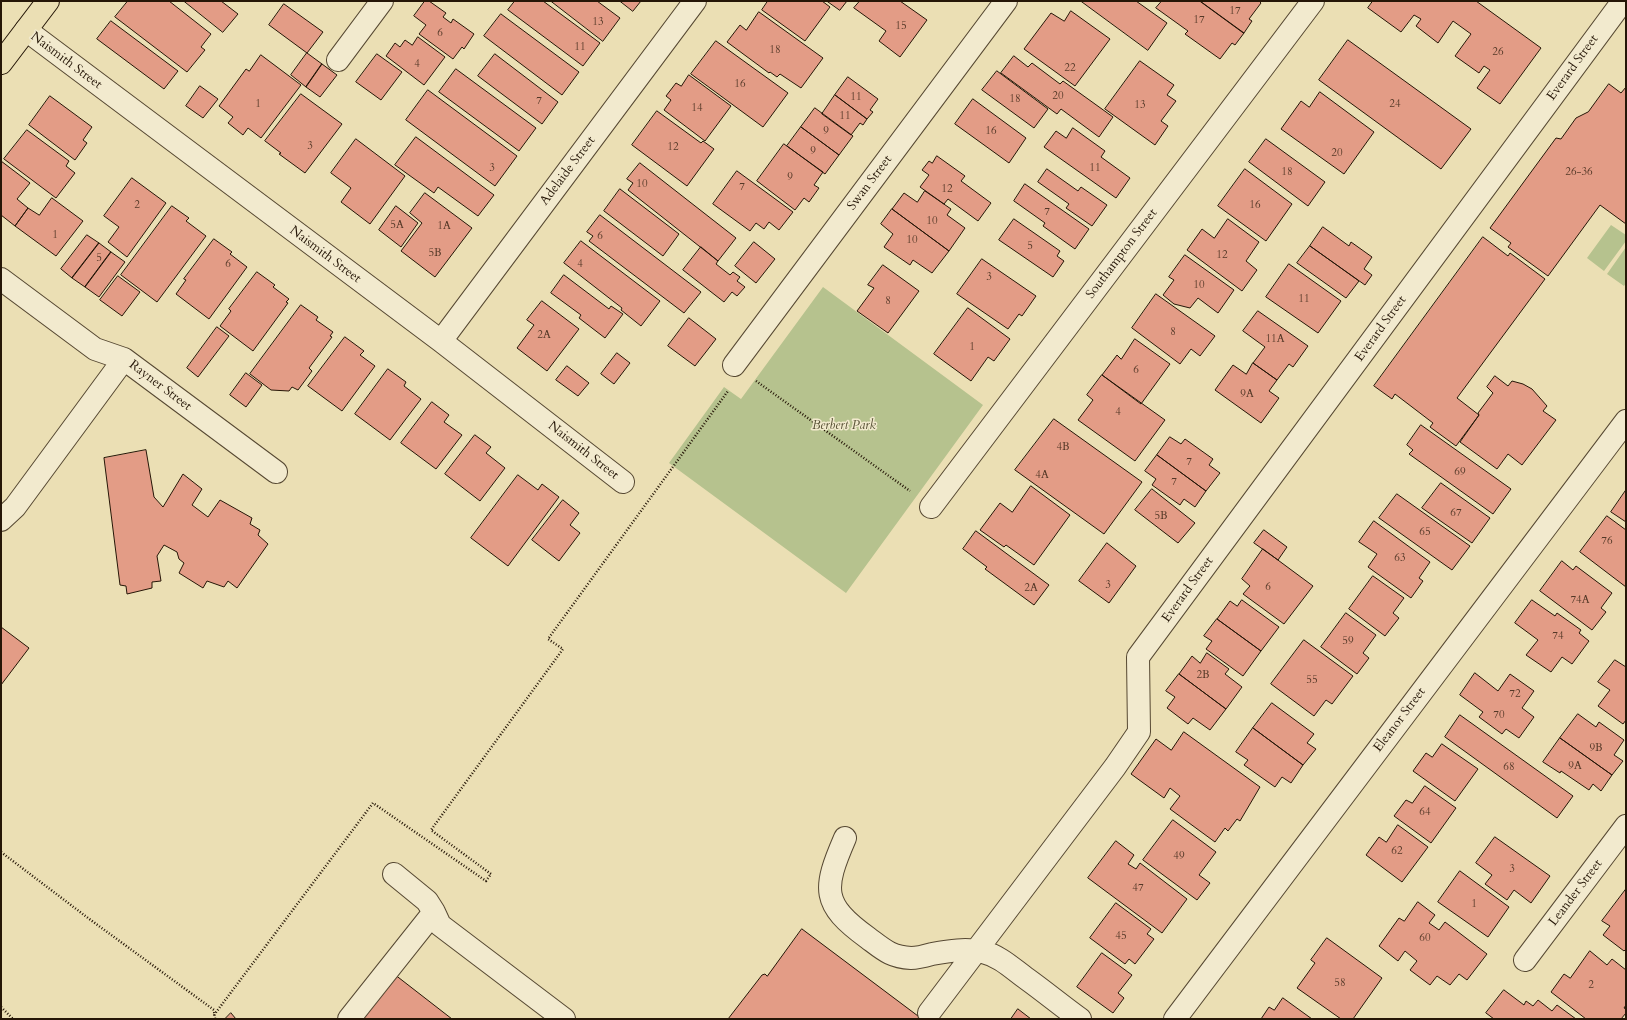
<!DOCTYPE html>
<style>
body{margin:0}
#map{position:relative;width:1627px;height:1020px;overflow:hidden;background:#ebdfb4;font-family:Cardo,serif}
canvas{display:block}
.frame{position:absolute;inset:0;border:2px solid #251607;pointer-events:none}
</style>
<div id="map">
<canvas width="1627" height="1020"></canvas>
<div class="frame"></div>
</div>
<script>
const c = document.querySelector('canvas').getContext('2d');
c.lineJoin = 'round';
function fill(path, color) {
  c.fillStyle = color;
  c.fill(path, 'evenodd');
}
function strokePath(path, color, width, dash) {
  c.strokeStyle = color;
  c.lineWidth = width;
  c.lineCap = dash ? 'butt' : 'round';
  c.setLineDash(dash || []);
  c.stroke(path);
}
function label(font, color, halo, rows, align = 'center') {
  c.font = font + ' Cardo,serif';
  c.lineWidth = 3;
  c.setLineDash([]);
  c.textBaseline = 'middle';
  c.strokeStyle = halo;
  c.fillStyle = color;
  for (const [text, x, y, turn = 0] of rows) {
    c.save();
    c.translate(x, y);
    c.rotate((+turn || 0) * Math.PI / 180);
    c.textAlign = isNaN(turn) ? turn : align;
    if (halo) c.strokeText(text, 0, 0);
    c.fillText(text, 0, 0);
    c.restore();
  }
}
fill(new Path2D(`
 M 1611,225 L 1626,235 L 1626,241 L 1604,271 L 1587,258 Z
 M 1626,247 L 1626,283 L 1624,286 L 1607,274 Z
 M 823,287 L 983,405 L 846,593 L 669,463 L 724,387 L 741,399 Z`), '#b6c28e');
const building = new Path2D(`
 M 128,1 L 169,1 L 211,34 L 201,47 L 205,50 L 187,72 L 115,17 Z
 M 184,1 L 221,1 L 238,14 L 223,32 Z
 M 425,1 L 429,1 L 446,13 L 443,17 L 451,23 L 453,19 L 474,34 L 464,49 L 462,47 L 453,59 L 419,34 L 426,25 L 414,16 Z
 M 515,1 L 543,1 L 600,43 L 583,66 L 508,10 Z
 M 551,1 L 597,1 L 620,18 L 603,41 Z
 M 620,1 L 641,1 L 633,11 Z
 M 768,1 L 822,1 L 830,7 L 805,41 L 762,10 Z
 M 827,1 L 847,1 L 840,10 Z
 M 860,1 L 900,1 L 927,20 L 900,57 L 879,41 L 886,31 L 854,8 Z
 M 1081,1 L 1136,1 L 1167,23 L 1148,50 Z
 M 1162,1 L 1200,1 L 1244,33 L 1235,45 L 1232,43 L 1220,59 L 1185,34 L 1188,31 L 1156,8 Z
 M 1200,1 L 1259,1 L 1261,3 L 1249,19 L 1252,21 L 1244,33 Z
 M 1373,1 L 1476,1 L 1541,48 L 1500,104 L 1477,88 L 1490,70 L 1484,66 L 1479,73 L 1455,56 L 1471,34 L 1453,21 L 1438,43 L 1416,26 L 1421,19 L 1414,15 L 1401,32 L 1368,8 Z
 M 284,4 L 323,32 L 307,53 L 269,25 Z
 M 1071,11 L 1110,39 L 1075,86 L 1024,49 L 1051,13 L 1064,21 Z
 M 759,12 L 823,58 L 801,88 L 780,74 L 777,77 L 770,72 L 769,73 L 727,42 L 740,25 L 746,30 Z
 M 501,14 L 579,72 L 562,95 L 484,36 Z
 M 111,21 L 178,71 L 164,89 L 97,39 Z
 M 418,37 L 445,57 L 424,85 L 386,56 L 395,43 L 400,47 L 405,40 L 412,45 Z
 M 1348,40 L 1471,129 L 1441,169 L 1319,80 Z
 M 716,41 L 788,93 L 763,127 L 691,74 Z
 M 307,53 L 322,64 L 306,87 L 291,75 Z
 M 377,54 L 402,72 L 381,100 L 356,82 Z
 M 495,54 L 558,102 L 542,124 L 478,76 Z
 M 261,55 L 301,85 L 261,138 L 248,128 L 243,135 L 228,123 L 233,117 L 219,106 L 246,69 L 249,71 Z
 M 1014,56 L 1028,67 L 1032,63 L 1060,84 L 1063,81 L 1113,117 L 1099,137 L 1061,109 L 1057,114 L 1001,73 Z
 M 1140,61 L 1174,85 L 1167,95 L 1176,101 L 1161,121 L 1168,126 L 1155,145 L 1105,109 Z
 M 322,64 L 337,75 L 320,97 L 306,87 Z
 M 456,69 L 536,128 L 519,151 L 439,92 Z
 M 997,71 L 1048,109 L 1034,128 L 982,90 Z
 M 689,75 L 731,106 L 705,141 L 664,110 L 671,100 L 666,96 L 676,83 L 681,86 Z
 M 848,77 L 878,99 L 870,110 L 873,112 L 867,119 L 835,95 Z
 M 1609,84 L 1621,93 L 1626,87 L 1626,224 L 1600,205 L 1548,276 L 1508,247 L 1511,243 L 1490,228 L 1556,138 L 1561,139 L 1576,118 L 1588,112 Z
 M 200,86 L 218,99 L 203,118 L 186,106 Z
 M 428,90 L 517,156 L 495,186 L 406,120 Z
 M 1320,92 L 1374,132 L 1344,174 L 1281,129 L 1301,101 L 1309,107 Z
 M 301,94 L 342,124 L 305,173 L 279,154 L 281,153 L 265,141 Z
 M 835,95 L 867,119 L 863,125 L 860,123 L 851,135 L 822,114 Z
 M 50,96 L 92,127 L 83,140 L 87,143 L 75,160 L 29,125 Z
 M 973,99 L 1026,138 L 1009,163 L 955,124 Z
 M 815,108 L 853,136 L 839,155 L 801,127 Z
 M 657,111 L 701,143 L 703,141 L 714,149 L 687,186 L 632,145 Z
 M 801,127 L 839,155 L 825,174 L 787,146 Z
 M 1073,128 L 1105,151 L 1101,157 L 1130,178 L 1116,198 L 1044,147 L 1056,131 L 1066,138 Z
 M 27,130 L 69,161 L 66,166 L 75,173 L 56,198 L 4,159 Z
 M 416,137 L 494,195 L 478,216 L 438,187 L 434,193 L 395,165 Z
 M 356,139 L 405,176 L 370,224 L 341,202 L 351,188 L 331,173 Z
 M 1266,139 L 1325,182 L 1308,206 L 1249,162 Z
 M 784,144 L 823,172 L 814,185 L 819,188 L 809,202 L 804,198 L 795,210 L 757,181 Z
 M 937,156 L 965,176 L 961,181 L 991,203 L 978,221 L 948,199 L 944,204 L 920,187 L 929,175 L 922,170 L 929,161 L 932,163 Z
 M 1,161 L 30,183 L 17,199 L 28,208 L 15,226 L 1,215 Z
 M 640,163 L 736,238 L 718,261 L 628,190 L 633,183 L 627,179 Z
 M 1047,169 L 1078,191 L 1081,187 L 1107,205 L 1092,226 L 1066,208 L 1069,204 L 1038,182 Z
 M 1245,169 L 1292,204 L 1266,241 L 1218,206 Z
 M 737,171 L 793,212 L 779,230 L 769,222 L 764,229 L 756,223 L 750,231 L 713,204 Z
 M 132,178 L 166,203 L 127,257 L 108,242 L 119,227 L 104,216 Z
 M 1025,184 L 1089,229 L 1075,249 L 1043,226 L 1045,223 L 1014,201 Z
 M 620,189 L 679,234 L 663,256 L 604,211 Z
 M 925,191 L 951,209 L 947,215 L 965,228 L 949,251 L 892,209 L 904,193 L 917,202 Z
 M 425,193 L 472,228 L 435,277 L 401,251 L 422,223 L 410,213 Z
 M 52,198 L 83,221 L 56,256 L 15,226 L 28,208 L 39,215 Z
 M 172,206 L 189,218 L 186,221 L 206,236 L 157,302 L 121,275 Z
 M 396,206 L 418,223 L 401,247 L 379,230 Z
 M 892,209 L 949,251 L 932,273 L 913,260 L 910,265 L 884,247 L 893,234 L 881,224 Z
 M 600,215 L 701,292 L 684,313 L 589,241 L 593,236 L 587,232 Z
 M 1014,219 L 1060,251 L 1057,256 L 1064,261 L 1053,277 L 999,240 Z
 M 1228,219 L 1259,242 L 1246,261 L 1257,270 L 1242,291 L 1187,250 L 1202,229 L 1214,238 Z
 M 1323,227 L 1349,246 L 1351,242 L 1372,257 L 1364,269 L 1372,275 L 1365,285 L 1310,246 Z
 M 87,235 L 99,243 L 72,278 L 61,269 Z
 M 1483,237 L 1508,256 L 1510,253 L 1545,279 L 1457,398 L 1479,415 L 1456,446 L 1430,427 L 1433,423 L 1395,394 L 1392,399 L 1374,386 Z
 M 214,239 L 232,252 L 230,254 L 247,267 L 209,319 L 176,294 L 186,280 L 184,279 Z
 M 581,241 L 660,301 L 641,326 L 621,310 L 622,308 L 564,263 Z
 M 754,242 L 775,259 L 756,283 L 735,266 Z
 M 99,243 L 111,252 L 85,287 L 72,278 Z
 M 1310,246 L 1359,281 L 1346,298 L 1297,263 Z
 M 701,247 L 718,261 L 716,264 L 730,275 L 733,272 L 740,277 L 737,281 L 745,287 L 737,296 L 732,292 L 724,302 L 683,270 Z
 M 111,252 L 125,262 L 99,297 L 85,287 Z
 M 1185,255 L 1234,290 L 1218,313 L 1198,298 L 1190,308 L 1174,304 L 1163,295 L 1174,280 L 1169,277 Z
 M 982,259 L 1036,296 L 1022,316 L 1019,314 L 1008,329 L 957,294 Z
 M 1289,264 L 1341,301 L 1318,333 L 1266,297 Z
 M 883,265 L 919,291 L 888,333 L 857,311 L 874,288 L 868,285 Z
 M 257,272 L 275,285 L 273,287 L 289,299 L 286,302 L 288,303 L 253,351 L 220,326 L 231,311 L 229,309 Z
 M 564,275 L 609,309 L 611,306 L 623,314 L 605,338 L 579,318 L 581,315 L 551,293 Z
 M 118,276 L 140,292 L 122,316 L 100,300 Z
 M 1156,294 L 1215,336 L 1200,356 L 1191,349 L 1180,364 L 1132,328 Z
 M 542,301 L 579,329 L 547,371 L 517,348 L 534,325 L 527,320 Z
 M 301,305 L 318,317 L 316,320 L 333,332 L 330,336 L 332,337 L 309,368 L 312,371 L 298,390 L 292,387 L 289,391 L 271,390 L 250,374 Z
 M 968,308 L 1010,339 L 994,361 L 988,357 L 971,381 L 934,354 Z
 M 1258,311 L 1308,346 L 1293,367 L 1289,364 L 1277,380 L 1253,363 L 1265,347 L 1243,331 Z
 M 689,318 L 716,339 L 695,366 L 668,346 Z
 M 217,327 L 229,336 L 198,377 L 187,368 Z
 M 345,337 L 364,351 L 360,355 L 375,366 L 342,411 L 308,386 Z
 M 1135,339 L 1170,364 L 1141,404 L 1102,375 L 1117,355 L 1121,359 Z
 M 617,353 L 630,363 L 614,384 L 601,374 Z
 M 1253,363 L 1277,380 L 1269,391 L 1279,398 L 1261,423 L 1215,390 L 1233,365 L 1246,374 Z
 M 567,366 L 589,383 L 578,396 L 556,380 Z
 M 388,369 L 406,382 L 404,386 L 421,399 L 390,440 L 355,414 Z
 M 246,373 L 262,385 L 246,407 L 230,395 Z
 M 1102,375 L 1165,420 L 1135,461 L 1078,420 L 1093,400 L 1087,395 Z
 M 1495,376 L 1508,386 L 1512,381 L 1523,384 L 1532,389 L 1547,406 L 1543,411 L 1556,420 L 1522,465 L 1508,454 L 1497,469 L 1460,442 L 1479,415 L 1478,413 L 1493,393 L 1487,387 Z
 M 432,402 L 449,415 L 444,422 L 462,435 L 436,469 L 401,443 Z
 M 1054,419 L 1142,482 L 1104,534 L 1015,470 Z
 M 1421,425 L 1511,489 L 1493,514 L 1409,454 L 1413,450 L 1407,445 Z
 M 475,435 L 491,447 L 486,453 L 505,468 L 480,501 L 445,474 Z
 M 1170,437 L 1181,444 L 1185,439 L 1213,459 L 1209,465 L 1220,473 L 1206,491 L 1157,455 Z
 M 146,450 L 154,497 L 163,507 L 183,474 L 202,489 L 192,505 L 208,517 L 220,500 L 252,518 L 250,524 L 260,530 L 258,535 L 268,544 L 237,588 L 228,581 L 224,587 L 207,581 L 203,588 L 179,573 L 184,563 L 179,559 L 177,552 L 164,545 L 157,556 L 161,581 L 152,582 L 152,588 L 127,594 L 126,586 L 120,585 L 104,458 Z
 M 1157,455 L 1206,491 L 1195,507 L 1184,499 L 1180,505 L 1152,485 L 1156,479 L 1145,471 Z
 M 518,475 L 538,490 L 542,484 L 559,497 L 508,566 L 471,538 Z
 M 1441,483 L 1490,518 L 1472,543 L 1422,508 Z
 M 1031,486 L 1070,515 L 1034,565 L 1006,545 L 1004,547 L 980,530 L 1000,503 L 1012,512 Z
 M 1152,489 L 1195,523 L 1178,543 L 1135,510 Z
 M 1626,490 L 1626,522 L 1611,512 Z
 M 1397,494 L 1470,546 L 1452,570 L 1379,518 Z
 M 563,500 L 579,513 L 570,525 L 580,533 L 559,561 L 532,540 Z
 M 1607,516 L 1626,530 L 1626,587 L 1580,552 Z
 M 1374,521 L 1430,562 L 1419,578 L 1423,581 L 1411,598 L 1368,567 L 1377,554 L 1359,542 Z
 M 1264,530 L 1287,547 L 1278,560 L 1254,543 Z
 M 976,531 L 1049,585 L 1034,605 L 985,569 L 987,567 L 963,549 Z
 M 1107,543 L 1136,566 L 1109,603 L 1079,581 Z
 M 1263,549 L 1313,586 L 1284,624 L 1243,594 L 1250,586 L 1242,579 Z
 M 1562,561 L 1573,570 L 1576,566 L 1612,593 L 1601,608 L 1606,612 L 1592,630 L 1540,591 Z
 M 1373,576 L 1404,598 L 1393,613 L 1399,618 L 1385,636 L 1349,609 Z
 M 1242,600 L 1279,627 L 1261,651 L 1217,619 L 1230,601 L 1237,606 Z
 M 1532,600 L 1555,616 L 1557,613 L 1581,630 L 1579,633 L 1589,641 L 1572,664 L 1562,657 L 1551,672 L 1526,655 L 1538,640 L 1515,623 Z
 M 1346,613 L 1376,635 L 1363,653 L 1369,658 L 1357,674 L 1321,647 Z
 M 1217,619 L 1261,651 L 1243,676 L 1206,649 L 1212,641 L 1204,636 Z
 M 1,627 L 29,648 L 1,685 Z
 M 1304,640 L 1353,676 L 1332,704 L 1326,700 L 1314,716 L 1271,684 Z
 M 1207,653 L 1229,669 L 1225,674 L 1242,687 L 1226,709 L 1179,674 L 1192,656 L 1200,663 Z
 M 1615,660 L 1626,667 L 1626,720 L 1623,724 L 1598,706 L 1610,690 L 1598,682 Z
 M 1475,673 L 1498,691 L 1510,674 L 1534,691 L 1522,708 L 1534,717 L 1519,738 L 1506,729 L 1502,734 L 1479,717 L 1483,712 L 1460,695 Z
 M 1179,674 L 1226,709 L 1210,730 L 1193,718 L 1188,724 L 1167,708 L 1175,697 L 1166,691 Z
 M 1272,703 L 1314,734 L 1307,743 L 1316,749 L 1303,765 L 1253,728 Z
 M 1578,714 L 1596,727 L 1599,722 L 1624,740 L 1614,755 L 1623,761 L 1612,775 L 1560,738 Z
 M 1460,715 L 1573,796 L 1557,818 L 1445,737 Z
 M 1253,728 L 1303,765 L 1291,783 L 1282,777 L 1275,787 L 1244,765 L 1248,760 L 1236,752 Z
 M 1184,732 L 1260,787 L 1240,821 L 1237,819 L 1228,831 L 1225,828 L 1215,842 L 1170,809 L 1180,796 L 1170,788 L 1164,798 L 1131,774 L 1156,739 L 1171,750 Z
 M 1560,738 L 1612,775 L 1601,791 L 1593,784 L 1589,790 L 1561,771 L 1560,773 L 1543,762 Z
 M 1442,744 L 1478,769 L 1455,801 L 1413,771 L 1426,753 L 1432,757 Z
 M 1425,786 L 1456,808 L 1431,843 L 1394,816 L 1406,800 L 1412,803 Z
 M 1173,820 L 1216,852 L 1199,875 L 1210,883 L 1197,900 L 1143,860 Z
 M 1398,825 L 1428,847 L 1402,882 L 1366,855 L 1379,837 L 1386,842 Z
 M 1495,837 L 1550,876 L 1531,903 L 1514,890 L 1507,900 L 1485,884 L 1492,875 L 1476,863 Z
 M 1116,841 L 1134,855 L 1128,864 L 1136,869 L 1140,863 L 1187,899 L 1162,933 L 1088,878 Z
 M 1460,871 L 1509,907 L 1488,937 L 1438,902 Z
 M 1626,889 L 1626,949 L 1624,951 L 1603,935 L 1610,926 L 1602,921 Z
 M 1418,902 L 1435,915 L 1429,923 L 1439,930 L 1445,922 L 1487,954 L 1467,980 L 1459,974 L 1450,985 L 1437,976 L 1430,985 L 1410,970 L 1417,961 L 1405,951 L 1398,961 L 1379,946 L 1399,918 L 1404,921 Z
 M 1116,903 L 1151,929 L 1147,934 L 1154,939 L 1135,964 L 1129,959 L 1125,964 L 1090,938 Z
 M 802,929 L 922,1019 L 728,1019 L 762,975 L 765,974 L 767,976 Z
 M 1327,938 L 1382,978 L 1353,1019 L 1341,1019 L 1297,988 L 1315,963 L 1311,960 Z
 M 1590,951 L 1607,965 L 1612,959 L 1626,970 L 1626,1005 L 1624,1008 L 1626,1009 L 1626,1013 L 1621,1019 L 1586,1019 L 1551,992 L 1564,974 L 1570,978 Z
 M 1102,953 L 1132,975 L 1118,993 L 1124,998 L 1113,1013 L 1077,987 Z
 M 394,974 L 452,1019 L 363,1019 Z
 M 1504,990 L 1524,1005 L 1526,1001 L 1533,1006 L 1538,1000 L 1552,1011 L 1557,1005 L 1576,1019 L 1494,1019 L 1486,1013 Z
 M 1283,998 L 1312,1019 L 1261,1019 L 1269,1007 L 1274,1010 Z
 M 1018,1009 L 1031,1019 L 1011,1019 Z
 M 231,1013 L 236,1019 L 225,1019 Z`);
fill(building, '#e39c86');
strokePath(building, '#251607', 1);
const minor = new Path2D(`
 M 26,30 L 441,341 L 623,482
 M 338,60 L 382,1
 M 1,279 L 95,349 L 124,359 L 276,472
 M 441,341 L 695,1
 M 734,365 L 1006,1
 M 931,507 L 1313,1
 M 1,520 L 15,507 L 124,359
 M 845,838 C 823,889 821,904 868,938 C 884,950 891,957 911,958 C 918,958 925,956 932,954 C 949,951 966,948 983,952 C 1000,956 1013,969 1027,979 C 1045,992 1062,1006 1080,1019
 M 394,874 L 427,901 L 434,912
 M 1525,960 L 1626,826
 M 929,1013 L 1115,767 L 1139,732 L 1138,657 L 1623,1
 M 349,1019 L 434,912 L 440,925 L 564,1019
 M 1175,1019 L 1626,421`);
const major = new Path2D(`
 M 1,63 L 48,1`);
strokePath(minor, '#564832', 24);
strokePath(major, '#251607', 24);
strokePath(new Path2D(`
 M 756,381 L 910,491
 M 1,852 L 88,918 L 214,1010 L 215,1019
 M 1,1007 L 13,1019
 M 214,1015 L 373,803 L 486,881 L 491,874 L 431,830 L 563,649 L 548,639 L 728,391`), '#251607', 2.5, [1, 2]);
strokePath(minor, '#f2eace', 22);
strokePath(major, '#ebdfb4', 22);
label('11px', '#543827', null, [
 ["17",1235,11],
 ["17",1199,20],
 ["13",598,22],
 ["15",901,26],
 ["6",440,33],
 ["11",580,47],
 ["18",775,50],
 ["26",1498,52],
 ["4",417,64],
 ["22",1070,68],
 ["16",740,84],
 ["20",1058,96],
 ["11",856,97],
 ["18",1015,99],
 ["7",539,101],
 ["1",258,104],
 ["24",1395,104],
 ["13",1140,105],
 ["14",697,108],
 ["11",845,116],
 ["9",826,131],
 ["16",991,131],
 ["3",310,146],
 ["12",673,147],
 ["9",813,151],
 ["20",1337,153],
 ["3",492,168],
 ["11",1095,168],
 ["18",1287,172],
 ["26-36",1579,172],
 ["9",790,177],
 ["10",642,184],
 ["7",742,187],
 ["12",947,189],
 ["2",137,205],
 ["16",1255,205],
 ["7",1047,212],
 ["10",932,221],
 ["5A",397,225],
 ["1A",444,226],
 ["1",55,235],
 ["6",600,236],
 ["10",912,240],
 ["5",1030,246],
 ["5B",435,253],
 ["12",1222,255],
 ["5",99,258],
 ["6",228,264],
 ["4",580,264],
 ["3",989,277],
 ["10",1199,285],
 ["11",1304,299],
 ["8",888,301],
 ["8",1173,332],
 ["2A",544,335],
 ["11A",1275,339],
 ["1",972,347],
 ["6",1136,370],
 ["9A",1247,394],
 ["4",1118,412],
 ["4B",1063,447],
 ["7",1189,462],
 ["69",1460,472],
 ["4A",1042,475],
 ["7",1174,482],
 ["67",1456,513],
 ["5B",1161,516],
 ["65",1425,532],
 ["76",1607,541],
 ["63",1400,558],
 ["3",1108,585],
 ["6",1268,587],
 ["2A",1031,588],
 ["74A",1580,600],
 ["74",1558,636],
 ["59",1348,641],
 ["2B",1203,675],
 ["55",1312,680],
 ["72",1515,694],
 ["70",1499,715],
 ["9B",1596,748],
 ["9A",1575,766],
 ["68",1509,767],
 ["64",1425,812],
 ["62",1397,851],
 ["49",1179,856],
 ["3",1512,869],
 ["47",1138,888],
 ["1",1474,904],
 ["45",1121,936],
 ["60",1425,938],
 ["58",1340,983],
 ["2",1591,985]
]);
label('13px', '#251607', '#f2eace', [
 ["Naismith Street",66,61,37],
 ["Everard Street",1573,68,-54],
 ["Adelaide Street",568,171,-53],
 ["Swan Street",870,183,-53],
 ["Southampton Street",1122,254,-53],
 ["Naismith Street",325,255,37],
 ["Everard Street",1381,329,-54],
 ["Rayner Street",160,386,37],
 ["Naismith Street",583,451,38],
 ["Everard Street",1188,590,-54],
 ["Eleanor Street",1400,720,-53],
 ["Leander Street",1576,893,-53]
]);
label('italic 13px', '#585236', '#f2eace', [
 ["Berbert Park",844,426]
]);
</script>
